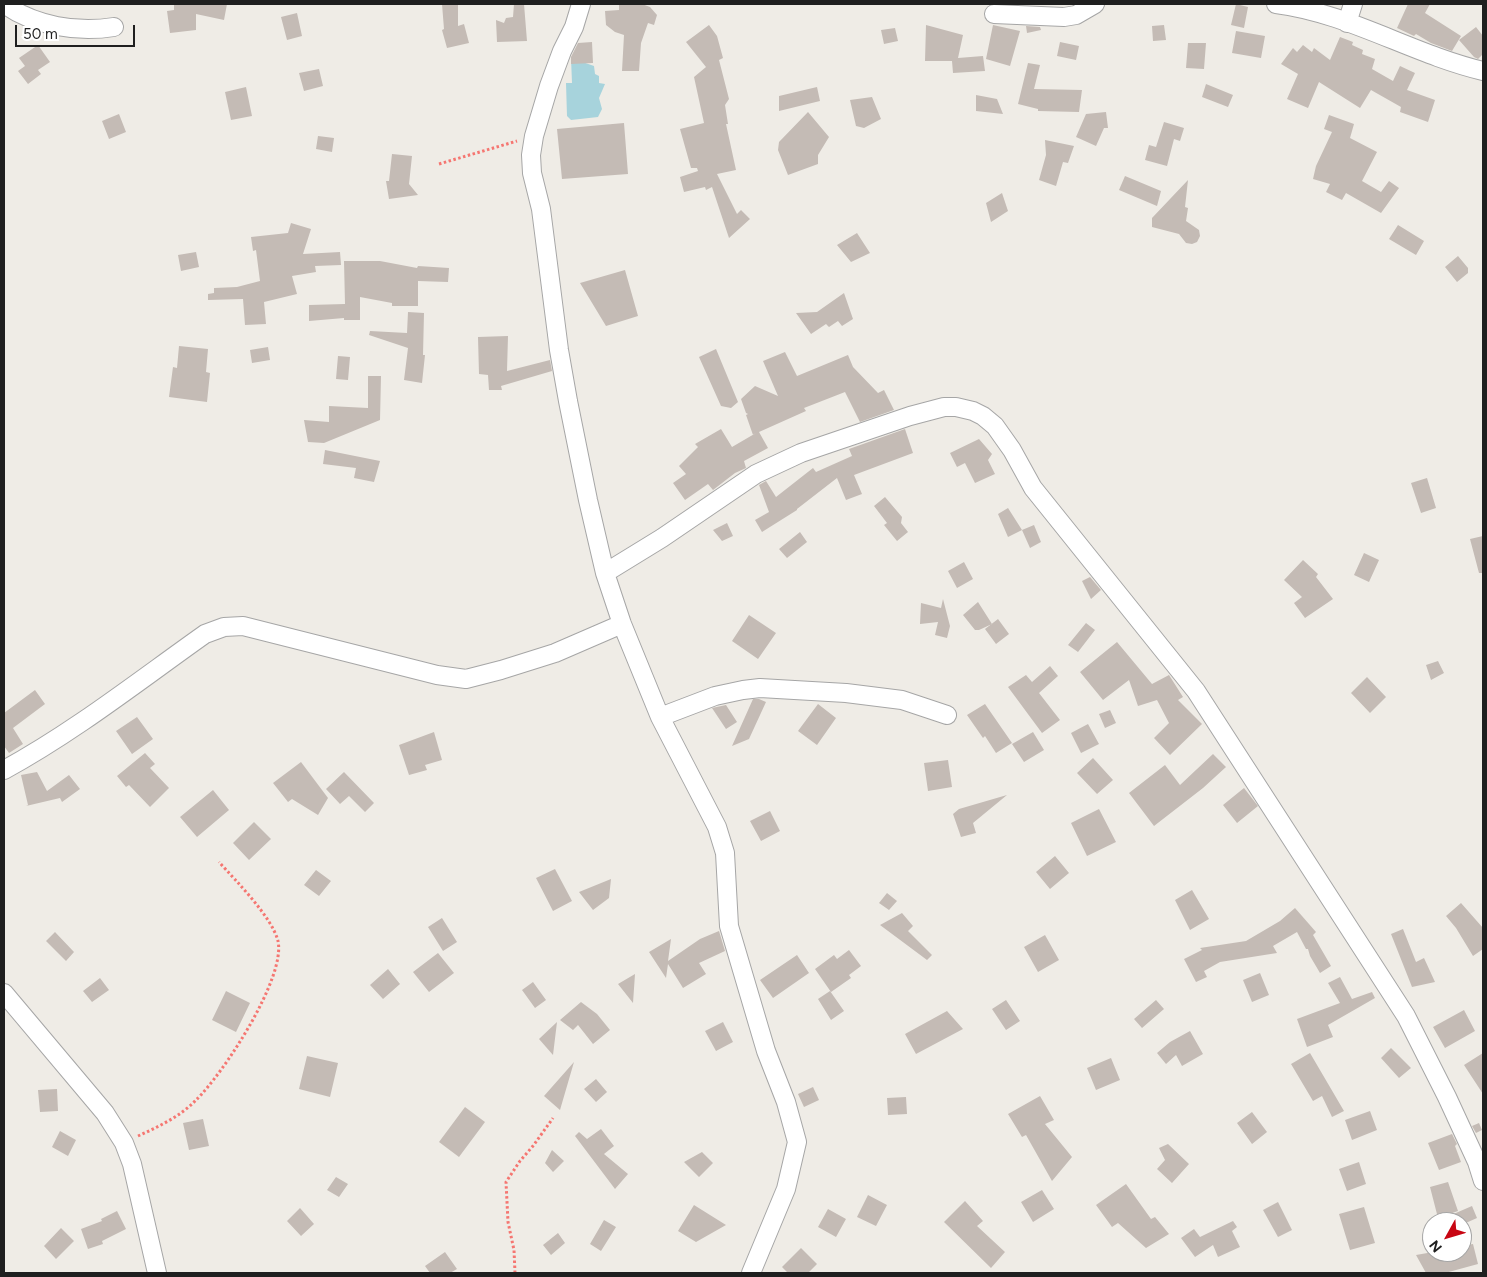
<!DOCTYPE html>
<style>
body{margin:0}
#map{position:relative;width:1487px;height:1277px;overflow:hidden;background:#efece6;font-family:Figtree,sans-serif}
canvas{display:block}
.frame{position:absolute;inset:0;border:5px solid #1f1f1f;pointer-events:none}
.north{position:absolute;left:1422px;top:1212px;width:50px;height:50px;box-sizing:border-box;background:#fff;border:1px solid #a5a5a5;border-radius:50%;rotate:231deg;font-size:14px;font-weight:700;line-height:20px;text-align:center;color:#1f1f1f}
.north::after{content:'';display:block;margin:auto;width:18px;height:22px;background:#c80613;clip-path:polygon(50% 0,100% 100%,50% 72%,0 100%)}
.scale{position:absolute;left:15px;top:25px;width:120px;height:22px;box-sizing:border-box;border:2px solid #1f1f1f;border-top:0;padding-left:6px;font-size:15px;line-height:18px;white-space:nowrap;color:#1f1f1f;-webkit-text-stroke:4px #fff;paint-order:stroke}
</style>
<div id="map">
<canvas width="1487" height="1277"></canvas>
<div class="frame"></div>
<div class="north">N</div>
<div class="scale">50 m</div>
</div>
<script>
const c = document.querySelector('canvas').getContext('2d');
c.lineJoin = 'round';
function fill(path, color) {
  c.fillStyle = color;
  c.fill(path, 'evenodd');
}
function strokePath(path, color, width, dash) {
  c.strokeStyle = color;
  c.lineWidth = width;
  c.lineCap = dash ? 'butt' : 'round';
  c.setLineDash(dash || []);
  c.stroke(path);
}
fill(new Path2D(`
 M 571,58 L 594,66 L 595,74 L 599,76 L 599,83 L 605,84 L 599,98 L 602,109 L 598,117 L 571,120 L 567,116 L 566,83 L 572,83 Z`), '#a7d3dc');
fill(new Path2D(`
 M 174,4 L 227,4 L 224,20 L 196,14 L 196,30 L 170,33 L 167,11 L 174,10 Z
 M 442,4 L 458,4 L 458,26 L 464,24 L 469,43 L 447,48 L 442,30 L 444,29 Z
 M 514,4 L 524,4 L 527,41 L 497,42 L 496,20 L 504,23 L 506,18 L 513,17 Z
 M 619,4 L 642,4 L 650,7 L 657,15 L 654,25 L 648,23 L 641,43 L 639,71 L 622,71 L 624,35 L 615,32 L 606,25 L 605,11 L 619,10 Z
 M 1236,4 L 1248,7 L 1244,28 L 1231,25 Z
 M 1408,4 L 1430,4 L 1425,13 L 1461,36 L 1452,51 L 1431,43 L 1416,34 L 1414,36 L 1397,28 Z
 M 297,13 L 302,36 L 287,40 L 281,17 Z
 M 709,25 L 717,36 L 723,58 L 719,60 L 729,99 L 725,105 L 728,124 L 726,124 L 736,170 L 717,174 L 737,214 L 741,210 L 750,219 L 729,238 L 712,187 L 706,190 L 705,187 L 684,192 L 680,177 L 698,171 L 697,168 L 691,168 L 680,129 L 704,123 L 694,77 L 706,67 L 686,42 Z
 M 926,25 L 963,35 L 958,58 L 983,56 L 985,71 L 953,73 L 952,61 L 925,61 Z
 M 993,25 L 1020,31 L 1010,66 L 986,59 Z
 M 1164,25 L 1166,40 L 1153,41 L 1152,26 Z
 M 1026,26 L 1040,27 L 1041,30 L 1027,33 Z
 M 1476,27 L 1483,36 L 1483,54 L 1478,59 L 1474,57 L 1459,40 Z
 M 895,28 L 898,41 L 884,44 L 881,30 Z
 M 1236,31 L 1265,36 L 1261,58 L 1232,53 Z
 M 1340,37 L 1353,42 L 1352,45 L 1363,50 L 1362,54 L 1375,59 L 1372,69 L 1393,81 L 1400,66 L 1415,73 L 1407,90 L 1435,100 L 1428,122 L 1400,112 L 1401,107 L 1371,90 L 1360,108 L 1319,82 L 1308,108 L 1287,99 L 1298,74 L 1281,64 L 1293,48 L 1297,52 L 1303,45 L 1312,52 L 1314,48 L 1330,60 Z
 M 592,42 L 593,63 L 571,64 L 571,57 L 578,43 Z
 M 1060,42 L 1079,46 L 1076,60 L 1057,56 Z
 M 1188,43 L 1206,43 L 1204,69 L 1186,68 Z
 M 38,45 L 50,62 L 38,70 L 41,74 L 28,84 L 18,71 L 25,66 L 19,58 Z
 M 1028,63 L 1040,65 L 1034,89 L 1082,90 L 1079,112 L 1038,111 L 1038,109 L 1018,104 Z
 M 319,69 L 323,86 L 304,91 L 299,73 Z
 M 1206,84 L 1233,95 L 1228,107 L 1202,97 Z
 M 246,87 L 252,116 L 231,120 L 225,92 Z
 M 817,87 L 820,101 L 779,111 L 779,96 Z
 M 976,95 L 997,99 L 1003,114 L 976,111 Z
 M 872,97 L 881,119 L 864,128 L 856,126 L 850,100 Z
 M 808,112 L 829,137 L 818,155 L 818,164 L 788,175 L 778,150 L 779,142 Z
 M 1106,112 L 1108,128 L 1104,128 L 1096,146 L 1076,137 L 1086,114 Z
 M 119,114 L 126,132 L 109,139 L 102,121 Z
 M 1329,115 L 1354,124 L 1350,138 L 1377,152 L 1362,181 L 1381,192 L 1389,181 L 1399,188 L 1381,213 L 1346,193 L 1342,200 L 1326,192 L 1330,184 L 1313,179 L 1316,166 L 1332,132 L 1324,129 Z
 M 1164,122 L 1184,128 L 1180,141 L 1174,139 L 1167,166 L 1145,160 L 1149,145 L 1156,147 Z
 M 624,123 L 628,174 L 562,179 L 557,129 Z
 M 318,136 L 334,138 L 332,152 L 316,149 Z
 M 1045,140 L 1074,146 L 1068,163 L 1063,162 L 1056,186 L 1039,180 L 1046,155 Z
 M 392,154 L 412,156 L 409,184 L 418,195 L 389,199 L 386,181 L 389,181 Z
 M 1125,176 L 1161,191 L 1157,206 L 1119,190 Z
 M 1188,180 L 1185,207 L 1188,208 L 1186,221 L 1199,230 L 1200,236 L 1197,242 L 1192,244 L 1186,243 L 1179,234 L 1152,227 L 1152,218 Z
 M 1002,193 L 1008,211 L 991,222 L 986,203 Z
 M 291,223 L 311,229 L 303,254 L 340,252 L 341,265 L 315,266 L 316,272 L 292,276 L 297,294 L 264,302 L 266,324 L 245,325 L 243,299 L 208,300 L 208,294 L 214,293 L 214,288 L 237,287 L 260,281 L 256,250 L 253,251 L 251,237 L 288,233 Z
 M 1398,225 L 1424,241 L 1416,255 L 1389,239 Z
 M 857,233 L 870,253 L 851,262 L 837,245 Z
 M 196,252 L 199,267 L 181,271 L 178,255 Z
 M 1458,256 L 1468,268 L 1468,273 L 1457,282 L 1445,267 Z
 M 344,261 L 380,261 L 417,268 L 418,266 L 449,268 L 448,282 L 418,281 L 418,306 L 392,306 L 392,303 L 360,297 L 360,320 L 344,320 L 344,318 L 309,321 L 309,305 L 345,304 Z
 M 625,270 L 638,316 L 606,326 L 580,283 Z
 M 844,293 L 853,319 L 842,326 L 838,321 L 829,327 L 826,324 L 811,334 L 796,313 L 817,312 Z
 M 408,312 L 424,313 L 423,355 L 425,355 L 422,383 L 404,380 L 408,348 L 369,335 L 370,331 L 407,333 Z
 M 508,336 L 507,371 L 550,360 L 552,371 L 501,386 L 502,390 L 489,390 L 488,375 L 479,374 L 478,337 Z
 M 179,346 L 208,349 L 206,372 L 210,373 L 207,402 L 169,397 L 173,367 L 177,368 Z
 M 268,347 L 270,360 L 252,363 L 250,350 Z
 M 716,349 L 738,402 L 731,408 L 721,406 L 699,357 Z
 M 785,352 L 797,376 L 848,355 L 853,367 L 878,393 L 884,390 L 894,410 L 860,422 L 845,392 L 804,408 L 806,411 L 759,432 L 768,448 L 744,461 L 746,468 L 735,473 L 713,490 L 708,484 L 685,500 L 673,483 L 686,474 L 679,466 L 698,447 L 695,444 L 721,429 L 732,447 L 756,433 L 753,435 L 746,415 L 748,414 L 746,413 L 741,399 L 755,386 L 778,396 L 763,361 Z
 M 338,356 L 350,357 L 348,380 L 336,379 Z
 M 368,376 L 381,376 L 380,420 L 324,443 L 308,442 L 304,420 L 329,422 L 329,406 L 368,408 Z
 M 905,429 L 913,453 L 854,475 L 862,494 L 846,500 L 837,478 L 797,509 L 797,510 L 762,532 L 755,520 L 769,512 L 759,485 L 766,481 L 776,497 L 813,468 L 816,472 L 852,456 L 849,449 Z
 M 979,439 L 992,454 L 988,460 L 995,474 L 975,483 L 965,463 L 957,467 L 950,453 Z
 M 325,450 L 380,461 L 374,482 L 354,478 L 356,468 L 323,464 Z
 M 1427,478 L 1436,508 L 1421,513 L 1411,483 Z
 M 885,497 L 902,517 L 901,523 L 908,532 L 897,541 L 884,525 L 887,523 L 874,506 Z
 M 1008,508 L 1022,530 L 1008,537 L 998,514 Z
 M 727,523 L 733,536 L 722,541 L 713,530 Z
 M 1034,525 L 1041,542 L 1030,548 L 1022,530 Z
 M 800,532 L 807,542 L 787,558 L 779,549 Z
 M 1483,536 L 1483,573 L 1479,573 L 1470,539 Z
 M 1364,553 L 1379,560 L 1369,582 L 1354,575 Z
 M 1303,560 L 1318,574 L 1316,577 L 1333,599 L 1305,618 L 1294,603 L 1302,597 L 1284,580 Z
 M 964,562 L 973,579 L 957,588 L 948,571 Z
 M 1090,577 L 1101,590 L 1091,599 L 1082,581 Z
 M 943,599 L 950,626 L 947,638 L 935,635 L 938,622 L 920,624 L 921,603 L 941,608 Z
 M 978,602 L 992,624 L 979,630 L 975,630 L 963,615 Z
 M 749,615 L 776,633 L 758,659 L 732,641 Z
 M 998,619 L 1009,634 L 996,644 L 985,629 Z
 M 1086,623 L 1095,630 L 1078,652 L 1068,645 Z
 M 1117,642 L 1152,684 L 1169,675 L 1183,697 L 1178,700 L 1202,724 L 1170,755 L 1154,738 L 1169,723 L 1157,700 L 1138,706 L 1129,680 L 1103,700 L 1080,672 Z
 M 1438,661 L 1444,673 L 1431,680 L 1426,665 Z
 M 1050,666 L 1058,676 L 1039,693 L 1060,720 L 1042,733 L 1008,687 L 1026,675 L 1032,682 Z
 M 1367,677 L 1386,697 L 1370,713 L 1351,693 Z
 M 35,690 L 45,704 L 13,728 L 23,744 L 9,753 L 4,746 L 4,713 Z
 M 753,699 L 759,699 L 766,702 L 749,739 L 732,746 Z
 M 818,704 L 836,718 L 817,745 L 798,731 Z
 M 985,704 L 1012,743 L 996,753 L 985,736 L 983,738 L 967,715 Z
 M 726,705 L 737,722 L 726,729 L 712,708 Z
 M 1110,710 L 1116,723 L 1105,728 L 1099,714 Z
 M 137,717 L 153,739 L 132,754 L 116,731 Z
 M 1088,724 L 1099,744 L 1081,753 L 1071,733 Z
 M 434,732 L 442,760 L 425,765 L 427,770 L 409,775 L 399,745 Z
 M 1033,732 L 1044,750 L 1024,762 L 1012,744 Z
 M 145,753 L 155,764 L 150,768 L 169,788 L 150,807 L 129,785 L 126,787 L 117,776 Z
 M 1213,754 L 1226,767 L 1203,788 L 1154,826 L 1129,793 L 1165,765 L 1180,785 Z
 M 1093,758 L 1113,780 L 1097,794 L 1077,773 Z
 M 948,760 L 952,787 L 928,791 L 924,763 Z
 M 301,762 L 328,798 L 318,815 L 292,799 L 288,802 L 273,783 Z
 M 37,772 L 47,791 L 69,775 L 80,789 L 62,802 L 60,798 L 26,806 L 28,805 L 21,775 Z
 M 344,772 L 374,803 L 365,812 L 349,796 L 340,804 L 326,789 Z
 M 1244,788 L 1258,806 L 1237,823 L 1223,805 Z
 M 213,790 L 229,810 L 197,837 L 180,817 Z
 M 1007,795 L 973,823 L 976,833 L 961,837 L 953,814 L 959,809 Z
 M 1099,809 L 1116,842 L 1087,856 L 1071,823 Z
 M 770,811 L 780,831 L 761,841 L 750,821 Z
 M 254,822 L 271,839 L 249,860 L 233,843 Z
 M 1055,856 L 1069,873 L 1050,889 L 1036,872 Z
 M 555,869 L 572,901 L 553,911 L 536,878 Z
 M 316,870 L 331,881 L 319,896 L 304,885 Z
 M 611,879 L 609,898 L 593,910 L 579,892 Z
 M 1192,890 L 1209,919 L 1190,930 L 1175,900 Z
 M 887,893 L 897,901 L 889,910 L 879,903 Z
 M 1461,903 L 1483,928 L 1483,949 L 1473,956 L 1456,928 L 1446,916 Z
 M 1295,908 L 1316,932 L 1313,935 L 1331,966 L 1320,973 L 1310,956 L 1308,949 L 1306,949 L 1297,932 L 1273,946 L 1277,953 L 1220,962 L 1204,971 L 1207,977 L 1196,982 L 1184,959 L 1202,950 L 1200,948 L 1246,941 L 1280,921 Z
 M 902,913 L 913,926 L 908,931 L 932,955 L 927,960 L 880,925 Z
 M 442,918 L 457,942 L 443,951 L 428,927 Z
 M 1403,929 L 1416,962 L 1424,958 L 1435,982 L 1412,987 L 1391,934 Z
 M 719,931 L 725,951 L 699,963 L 706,974 L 683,988 L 668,964 L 666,978 L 649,952 L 671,939 L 668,961 L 700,939 Z
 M 55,932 L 74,952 L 66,961 L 46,941 Z
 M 1045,935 L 1059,960 L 1038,972 L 1024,947 Z
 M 849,950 L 861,966 L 849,975 L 851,978 L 831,992 L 815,969 L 834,955 L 837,959 Z
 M 438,953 L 454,973 L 429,992 L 413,972 Z
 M 797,955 L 809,973 L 773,998 L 760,980 Z
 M 388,969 L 400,984 L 383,999 L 370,985 Z
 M 1260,973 L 1269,995 L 1252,1002 L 1243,980 Z
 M 635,974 L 633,1003 L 618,984 Z
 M 1340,977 L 1352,999 L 1372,992 L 1375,998 L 1328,1025 L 1333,1037 L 1307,1047 L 1297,1019 L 1340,1003 L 1328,983 Z
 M 100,978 L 109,990 L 92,1002 L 83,991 Z
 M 533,982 L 546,1000 L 535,1008 L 522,990 Z
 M 226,991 L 250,1003 L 236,1032 L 212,1020 Z
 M 830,991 L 844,1011 L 831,1020 L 818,999 Z
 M 1006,1000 L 1020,1021 L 1006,1030 L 992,1009 Z
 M 1156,1000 L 1164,1009 L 1142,1028 L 1134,1019 Z
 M 581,1002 L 597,1014 L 610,1030 L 593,1044 L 578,1025 L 573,1030 L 560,1020 Z
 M 1464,1010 L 1475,1031 L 1445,1048 L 1433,1027 Z
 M 947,1011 L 963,1029 L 916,1054 L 905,1034 Z
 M 557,1022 L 553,1055 L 539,1039 Z
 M 723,1022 L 733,1042 L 716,1051 L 705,1031 Z
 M 1190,1031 L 1203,1054 L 1182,1066 L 1176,1055 L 1166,1064 L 1157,1053 L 1170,1042 Z
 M 1391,1048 L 1411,1068 L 1399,1078 L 1381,1058 Z
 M 1310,1053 L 1344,1111 L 1332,1117 L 1322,1096 L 1313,1101 L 1291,1064 Z
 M 1483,1053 L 1483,1094 L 1464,1065 Z
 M 307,1056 L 338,1063 L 330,1097 L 299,1089 Z
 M 1111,1058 L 1120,1080 L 1096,1090 L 1087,1068 Z
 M 574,1062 L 560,1110 L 544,1096 Z
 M 596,1079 L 607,1092 L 596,1102 L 584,1089 Z
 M 813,1087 L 819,1100 L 804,1107 L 798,1094 Z
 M 57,1089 L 58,1111 L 40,1112 L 38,1090 Z
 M 1040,1096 L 1054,1120 L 1045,1124 L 1072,1157 L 1052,1181 L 1026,1135 L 1022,1137 L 1008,1114 Z
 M 906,1097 L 907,1114 L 888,1115 L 887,1098 Z
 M 465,1107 L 485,1122 L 459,1157 L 439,1142 Z
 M 1370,1111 L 1377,1130 L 1352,1140 L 1345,1120 Z
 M 1252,1112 L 1267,1132 L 1252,1144 L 1237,1123 Z
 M 203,1119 L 209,1146 L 189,1150 L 183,1123 Z
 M 1479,1123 L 1482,1130 L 1476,1133 L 1472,1126 Z
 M 601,1129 L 614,1146 L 604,1154 L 628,1174 L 615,1189 L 575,1136 L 579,1132 L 587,1139 Z
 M 60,1131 L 76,1140 L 68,1156 L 52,1147 Z
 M 1452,1134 L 1457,1144 L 1455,1146 L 1461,1162 L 1439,1170 L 1428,1143 Z
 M 1168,1144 L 1189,1164 L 1172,1183 L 1157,1169 L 1165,1160 L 1159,1148 Z
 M 552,1150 L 564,1161 L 553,1172 L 545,1163 Z
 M 702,1152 L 713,1163 L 699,1177 L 684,1162 Z
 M 1359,1162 L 1366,1184 L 1347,1191 L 1339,1169 Z
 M 336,1177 L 348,1184 L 339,1197 L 327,1190 Z
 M 1448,1182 L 1458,1211 L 1438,1218 L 1430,1187 Z
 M 1126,1184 L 1151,1219 L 1155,1217 L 1169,1234 L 1146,1248 L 1118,1223 L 1112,1227 L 1096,1205 Z
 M 1042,1190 L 1054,1209 L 1033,1222 L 1021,1202 Z
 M 868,1195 L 887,1205 L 876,1226 L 857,1217 Z
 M 965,1201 L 983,1221 L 977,1226 L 1005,1252 L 991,1268 L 944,1222 Z
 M 1278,1202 L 1292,1230 L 1278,1237 L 1263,1210 Z
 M 694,1205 L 726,1225 L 696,1242 L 678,1231 Z
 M 1472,1206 L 1477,1218 L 1468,1222 L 1435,1222 Z
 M 1364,1207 L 1375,1243 L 1350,1250 L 1339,1214 Z
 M 300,1208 L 314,1224 L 301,1236 L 287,1221 Z
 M 828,1209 L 846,1219 L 836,1237 L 818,1227 Z
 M 117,1211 L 126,1229 L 102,1241 L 103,1244 L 88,1249 L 81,1229 L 102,1221 L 101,1219 Z
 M 604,1220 L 616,1227 L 601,1251 L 590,1244 Z
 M 1233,1221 L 1237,1227 L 1232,1231 L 1240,1247 L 1218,1257 L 1213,1245 L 1195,1257 L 1181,1238 L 1194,1229 L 1200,1237 Z
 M 61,1228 L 74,1241 L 56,1259 L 44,1246 Z
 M 558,1233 L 565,1243 L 551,1255 L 543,1245 Z
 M 1473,1244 L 1478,1264 L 1445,1273 L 1426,1273 L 1416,1255 L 1433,1252 L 1462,1252 L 1462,1246 Z
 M 801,1248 L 817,1264 L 808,1273 L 788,1273 L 782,1267 Z
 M 445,1252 L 457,1269 L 450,1273 L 430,1273 L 425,1266 Z`), '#c4bbb5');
const minor = new Path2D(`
 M 4,4 C 35,26 77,33 114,27
 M 581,4 L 574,27 L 562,51 L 549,86 L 534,136 L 531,155 L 532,173 L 541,209 L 559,350 L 568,401 L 588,500 L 605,573 L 622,624 L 660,717 L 717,827 L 725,853 L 729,926 L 766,1051 L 786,1102 L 797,1142 L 786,1189 L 751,1273
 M 1276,4 C 1348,13 1412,54 1483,71
 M 994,14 L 1064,17 L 1076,15 L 1095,4
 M 1347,23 L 1353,4
 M 605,573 L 662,538 L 756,474 L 801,453 L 910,416 L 944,407 L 956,407 L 973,411 L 983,416 L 995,426 L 1012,450 L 1033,488 L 1196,691 L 1406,1016 L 1447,1097 L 1477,1162 L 1483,1181
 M 660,717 L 715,696 L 743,690 L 760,688 L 846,693 L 902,700 L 947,715
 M 4,770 C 74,732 140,680 205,634 L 224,627 L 243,626 L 437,675 L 466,679 L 501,670 L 555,653 L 622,624
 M 4,993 L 105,1113 L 124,1143 L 132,1164 L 157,1273`);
strokePath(minor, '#a6a6a6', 20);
strokePath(new Path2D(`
 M 439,164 L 517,141
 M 138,1136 C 158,1127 181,1116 196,1100 C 223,1074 286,978 278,941 C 272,917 236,881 219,862
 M 515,1273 L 514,1250 L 508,1222 L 506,1182 L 520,1161 L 533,1146 L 553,1118`), '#f57671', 3, [2.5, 2.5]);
strokePath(minor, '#fff', 18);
</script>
